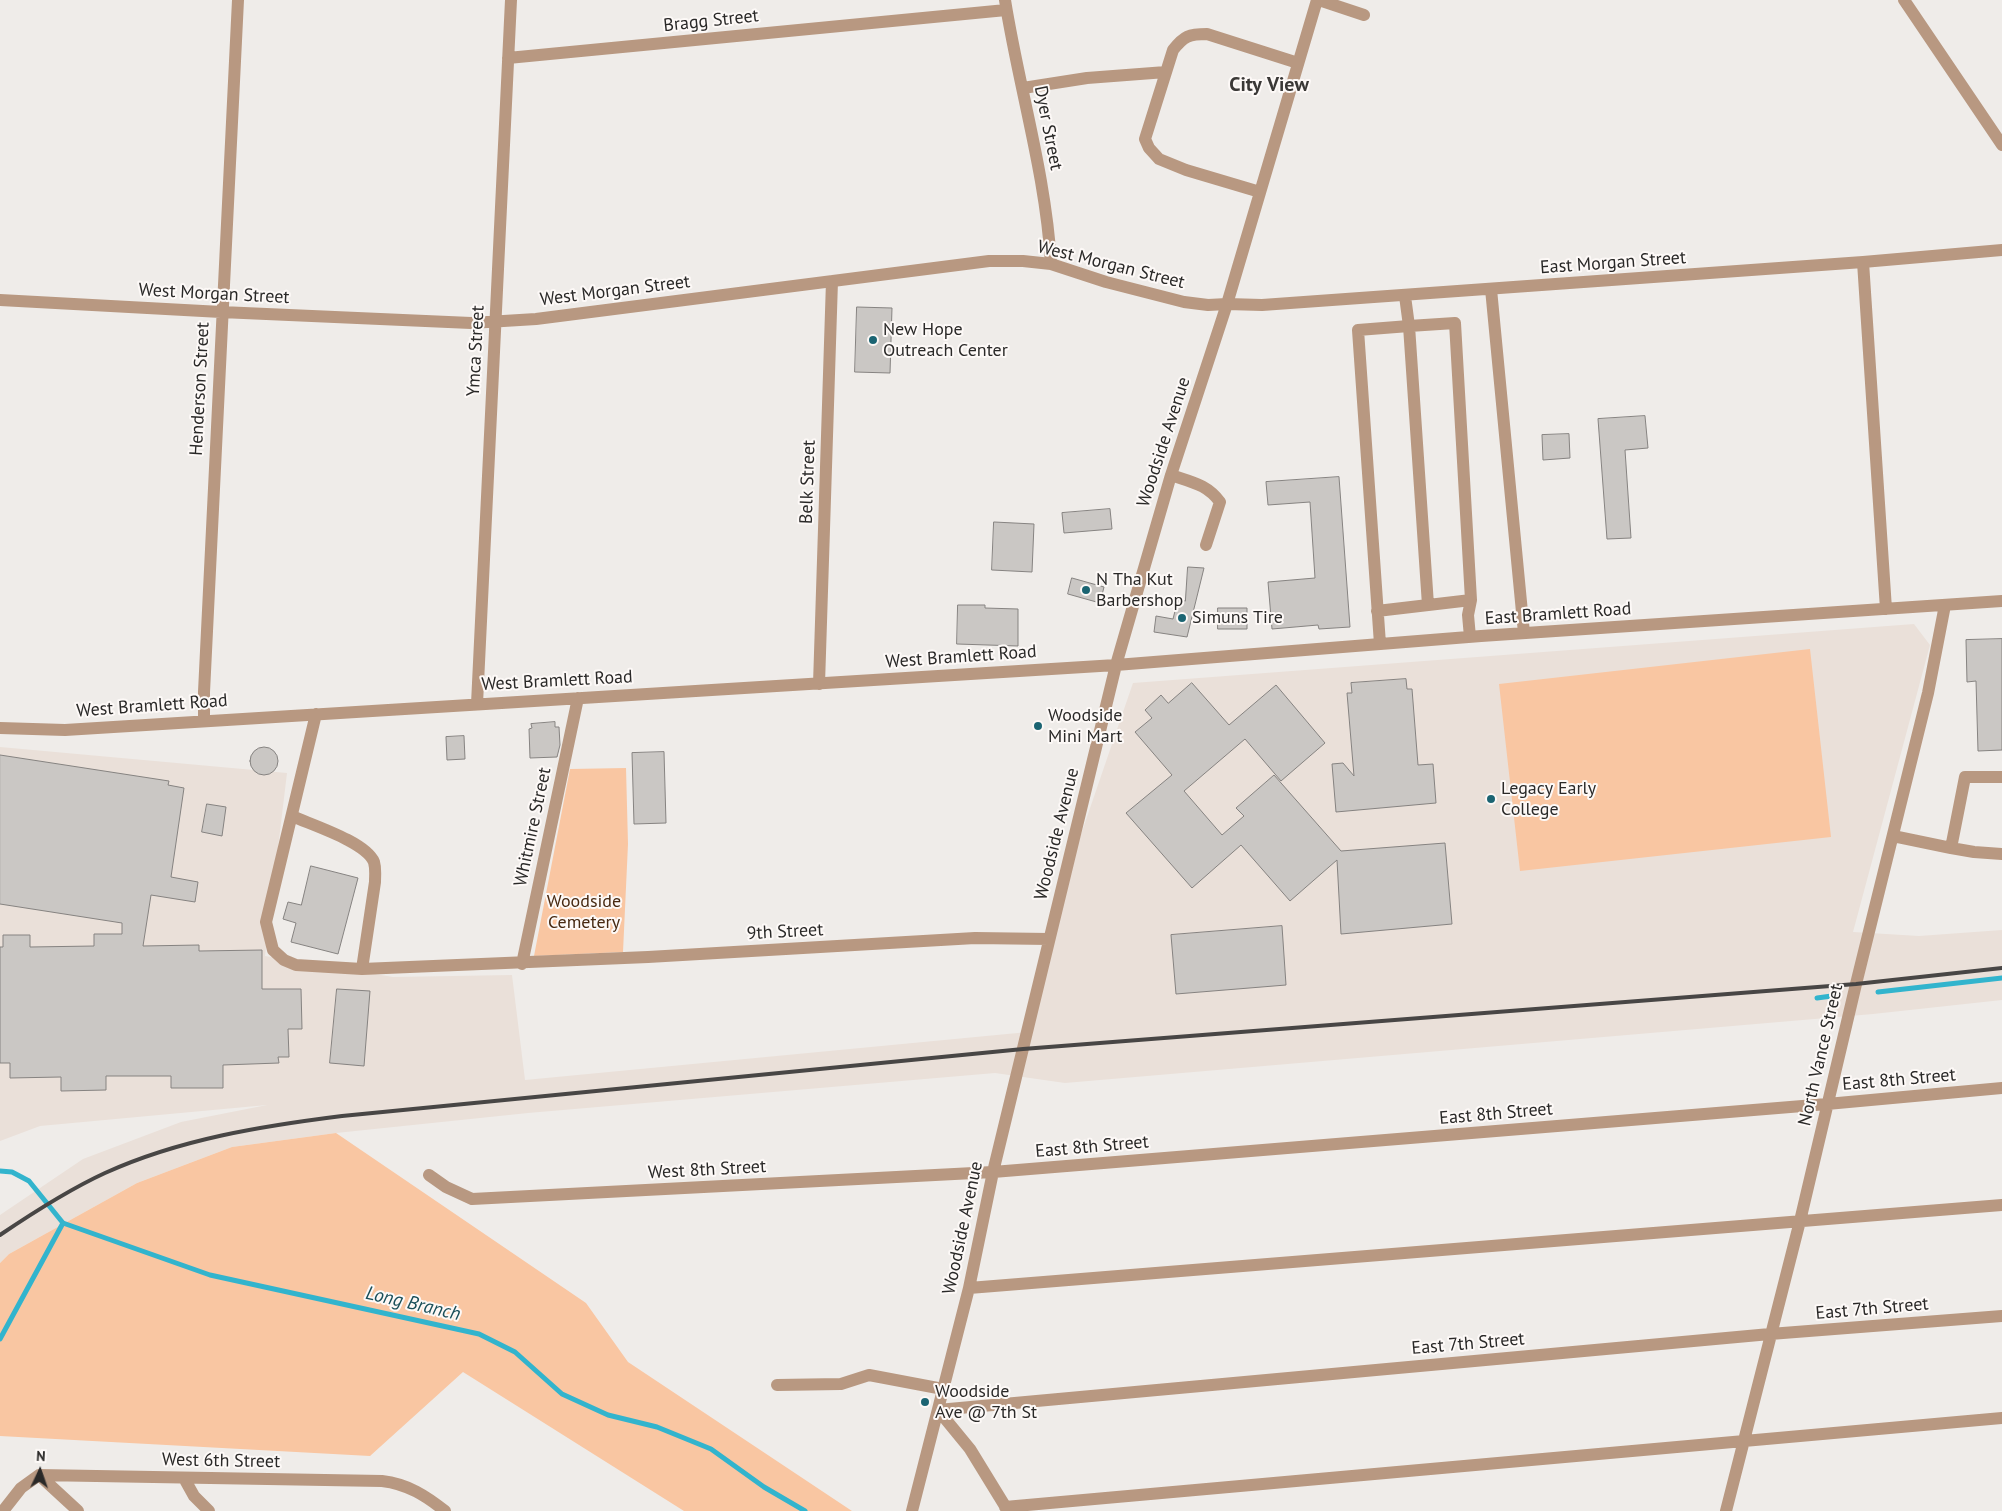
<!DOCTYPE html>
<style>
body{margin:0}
#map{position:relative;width:2002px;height:1511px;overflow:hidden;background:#efece9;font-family:"PT Sans",sans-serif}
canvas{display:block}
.north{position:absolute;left:15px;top:1446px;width:50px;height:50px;-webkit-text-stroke:4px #fdf9f7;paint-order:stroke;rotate:3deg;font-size:14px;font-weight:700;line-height:20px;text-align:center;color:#2a2928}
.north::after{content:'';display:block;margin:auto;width:18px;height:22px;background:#2a2928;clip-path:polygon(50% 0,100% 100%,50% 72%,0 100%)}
</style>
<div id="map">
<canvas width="2002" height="1511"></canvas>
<div class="north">N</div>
</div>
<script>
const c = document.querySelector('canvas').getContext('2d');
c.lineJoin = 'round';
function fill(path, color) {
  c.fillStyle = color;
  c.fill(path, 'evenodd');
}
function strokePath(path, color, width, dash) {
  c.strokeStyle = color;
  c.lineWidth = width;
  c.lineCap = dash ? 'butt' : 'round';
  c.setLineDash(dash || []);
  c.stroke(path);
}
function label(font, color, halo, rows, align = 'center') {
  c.font = font + ' "PT Sans",sans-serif';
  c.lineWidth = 4;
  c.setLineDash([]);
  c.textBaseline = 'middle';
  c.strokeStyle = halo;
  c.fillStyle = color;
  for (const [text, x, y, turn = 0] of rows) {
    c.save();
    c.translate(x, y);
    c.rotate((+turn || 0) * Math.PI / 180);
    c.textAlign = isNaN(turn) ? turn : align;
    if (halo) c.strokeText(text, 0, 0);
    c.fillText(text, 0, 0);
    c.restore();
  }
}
fill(new Path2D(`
 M 1914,624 L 1930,645 L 1853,932 L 1919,936 L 2002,930 L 2002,1000 L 1873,1014 L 1065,1083 L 995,1073 L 528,1113 L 336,1133 L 232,1147 L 137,1183 L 9,1254 L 0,1263 L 0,1215 L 83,1159 L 181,1122 L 267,1105 L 40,1126 L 0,1141 L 0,747 L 287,773 L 265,956 L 393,977 L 512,975 L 525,1080 L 1028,1032 L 1066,878 L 1133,683 Z`), '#eae0d9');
fill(new Path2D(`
 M 1810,649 L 1831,837 L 1520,871 L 1499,684 Z
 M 626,768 L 628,844 L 623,952 L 534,956 L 570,769 Z
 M 336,1133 L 586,1303 L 628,1362 L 852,1511 L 684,1511 L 463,1372 L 370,1456 L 0,1436 L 0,1263 L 9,1254 L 137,1183 L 232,1147 Z`), '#f9c6a2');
strokePath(new Path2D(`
 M 1878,992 L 2002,978
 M 1817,998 L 1839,995
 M 0,1171 L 12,1172 L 29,1181 L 63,1223 L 210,1275 L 479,1334 L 515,1352 L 562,1394 L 608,1415 L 657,1427 L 711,1449 L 764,1487 L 805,1511
 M 0,1339 L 63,1223`), '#32b4cd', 5);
const building = new Path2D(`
 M 857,307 L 892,308 L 890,373 L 855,372 Z
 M 1645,416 L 1648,448 L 1625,450 L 1631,538 L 1607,539 L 1598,419 Z
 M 1569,434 L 1570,458 L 1543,460 L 1542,435 Z
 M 1339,477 L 1350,627 L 1319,629 L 1318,625 L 1272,629 L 1268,582 L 1315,578 L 1310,502 L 1268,505 L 1266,482 Z
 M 1110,509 L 1112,529 L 1064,533 L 1062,513 Z
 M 994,522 L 1034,524 L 1032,572 L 992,570 Z
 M 1188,567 L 1204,568 L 1187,637 L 1154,632 L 1156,616 L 1173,619 L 1178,599 L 1185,601 Z
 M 1072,578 L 1104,587 L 1100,603 L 1068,594 Z
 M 958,605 L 985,605 L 985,608 L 1018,609 L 1018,646 L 957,644 Z
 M 1218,608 L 1247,608 L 1247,629 L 1218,629 Z
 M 2002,639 L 2002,750 L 1978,751 L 1976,681 L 1967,682 L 1966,640 Z
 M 1406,679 L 1407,689 L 1412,689 L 1418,765 L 1433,764 L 1436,803 L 1336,812 L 1332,764 L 1343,763 L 1354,776 L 1347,693 L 1352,693 L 1351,683 Z
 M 1192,683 L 1229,725 L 1276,685 L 1325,743 L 1281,781 L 1245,739 L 1184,791 L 1222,835 L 1244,816 L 1236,808 L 1274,775 L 1341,851 L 1445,843 L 1452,924 L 1341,934 L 1337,860 L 1290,901 L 1241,845 L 1192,888 L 1126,813 L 1172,775 L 1135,732 L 1152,718 L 1145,710 L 1161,695 L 1168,703 Z
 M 555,722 L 555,727 L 559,727 L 560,745 L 557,757 L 530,758 L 529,729 L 532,728 L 531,724 Z
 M 464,736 L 465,759 L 447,760 L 446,737 Z
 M250 761a14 14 0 1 1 28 0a14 14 0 1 1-28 0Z
 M 664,752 L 666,823 L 634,824 L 632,753 Z
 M 0,755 L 169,781 L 168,785 L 184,788 L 171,877 L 198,882 L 195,902 L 151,895 L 143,946 L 199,945 L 199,951 L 262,950 L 262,989 L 301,989 L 302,1029 L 288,1029 L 289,1057 L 278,1057 L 279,1063 L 223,1065 L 223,1088 L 171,1088 L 171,1076 L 106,1076 L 106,1090 L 61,1091 L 61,1077 L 10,1078 L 10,1063 L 0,1063 L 0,947 L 3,947 L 3,935 L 30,935 L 30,947 L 94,946 L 94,934 L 122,934 L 122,923 L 0,904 Z
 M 207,804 L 226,807 L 222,836 L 202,832 Z
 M 311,866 L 358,878 L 338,954 L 291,942 L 296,923 L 283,919 L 288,902 L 301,905 Z
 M 1282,926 L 1286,985 L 1176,994 L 1171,935 Z
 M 337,989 L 370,991 L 364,1066 L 330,1063 Z`);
fill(building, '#cac7c4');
strokePath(building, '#868381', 1);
strokePath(new Path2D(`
 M 1005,0 C 1019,88 1046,175 1051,264
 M 1319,0 L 1364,15
 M 1904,0 L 2002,145
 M 508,58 L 1006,10
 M 1023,88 L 1087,78 L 1166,72
 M 1260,192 L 1186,170 L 1159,159 L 1149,148 L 1145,139 L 1173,50 C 1184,36 1189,34 1207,34 L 1298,63
 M 1863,262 L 1886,609
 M 1491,289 L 1524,633
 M 0,300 L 221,312 L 471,323 L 536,319 L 989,261 L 1023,261 L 1051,264 L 1106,282 L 1184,302 L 1208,305 L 1227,304 L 1262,305 L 1863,262 L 2002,250
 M 1171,475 C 1191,482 1207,484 1220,502 L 1206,545
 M 1428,605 L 1409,326 L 1455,323 L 1471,600
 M 1377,611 L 1471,600 L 1468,615 L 1470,637
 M 1380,644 L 1358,330 L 1409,326 L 1405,296
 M 819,684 L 832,281
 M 477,704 L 511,0
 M 316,714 L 266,922 L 273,950 L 284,960 L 296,965 L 362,969 L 648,957 L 975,938 L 1049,939
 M 204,720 L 204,692 L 238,0
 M 0,728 L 65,730 L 1116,665 L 1481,636 L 2002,601
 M 292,816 C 312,825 366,842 374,862 C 376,869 375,875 375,882 L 362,969
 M 1893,836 L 1951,848 L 1965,777 L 2002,777
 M 1951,848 L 1974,852 L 2002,854
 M 522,964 L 578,698
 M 429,1175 L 446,1187 L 472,1199 L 993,1172 L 1827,1104 L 2002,1088
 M 969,1288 L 2002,1205
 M 777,1385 L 841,1384 L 869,1375 L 943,1389
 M 938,1410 L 1770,1334 L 2002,1316
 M 938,1410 L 970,1449 L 1008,1511
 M 39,1475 L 78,1511
 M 184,1478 L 194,1496 L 209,1511
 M 1005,1507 L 2002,1418
 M 3,1511 L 21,1488 L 39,1475 L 382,1481 C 408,1484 426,1496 445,1511
 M 912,1511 L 969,1288 L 993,1172 L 1116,665 L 1171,475 L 1227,304 L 1317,0
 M 1726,1511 L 1800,1221 L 1856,984 L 1928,693 L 1945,605`), '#b89881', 12);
strokePath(new Path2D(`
 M 0,1235 C 34,1212 68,1190 105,1173 C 180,1139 262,1126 342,1116 L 1023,1049 L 1856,984 L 2002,968`), '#484645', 4);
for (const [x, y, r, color] of [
 [873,340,5,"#1b6472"],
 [1086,590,5,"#1b6472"],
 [1182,618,5,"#1b6472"],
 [1038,726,5,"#1b6472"],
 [1491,799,5,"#1b6472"],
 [925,1402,5,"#1b6472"]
]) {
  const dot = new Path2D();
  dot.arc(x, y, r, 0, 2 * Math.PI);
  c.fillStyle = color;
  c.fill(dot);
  strokePath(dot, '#fdf9f7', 2);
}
label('18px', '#2a2928', '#fdf9f7', [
 ["Bragg Street",711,21,-6],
 ["Dyer Street",1048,128,79],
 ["East Morgan Street",1613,263,-4],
 ["West Morgan Street",1111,265,14],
 ["West Morgan Street",615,291,-7],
 ["West Morgan Street",214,294,3],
 ["Ymca Street",476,351,-87],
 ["Henderson Street",200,389,-87],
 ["Woodside Avenue",1164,442,-72],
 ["Belk Street",808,482,-88],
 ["East Bramlett Road",1558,614,-4],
 ["West Bramlett Road",961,657,-4],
 ["West Bramlett Road",557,681,-3],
 ["West Bramlett Road",152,706,-4],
 ["Whitmire Street",533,827,-78],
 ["Woodside Avenue",1057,834,-76],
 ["9th Street",785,932,-3],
 ["North Vance Street",1821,1055,-77],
 ["East 8th Street",1899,1080,-5],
 ["East 8th Street",1496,1114,-5],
 ["East 8th Street",1092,1147,-5],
 ["West 8th Street",707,1170,-3],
 ["Woodside Avenue",963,1228,-78],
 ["East 7th Street",1872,1309,-5],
 ["East 7th Street",1468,1344,-5],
 ["West 6th Street",221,1461,1]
]);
label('18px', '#2a2928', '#fdf9f7', [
 ["New Hope",883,330],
 ["Outreach Center",883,351],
 ["N Tha Kut",1096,580],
 ["Barbershop",1096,601],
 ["Simuns Tire",1192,618],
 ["Woodside",1048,716],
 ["Mini Mart",1048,737],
 ["Legacy Early",1501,789],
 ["College",1501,810],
 ["Woodside",935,1392],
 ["Ave @ 7th St",935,1413]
], 'left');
label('18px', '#472911', '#fdf9f7', [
 ["Woodside",584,902],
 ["Cemetery",584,923]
]);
label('italic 19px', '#194e58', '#fdf9f7', [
 ["Long Branch",413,1304,13]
]);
label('bold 20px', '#3a3836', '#fdf9f7', [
 ["City View",1269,85]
]);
</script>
